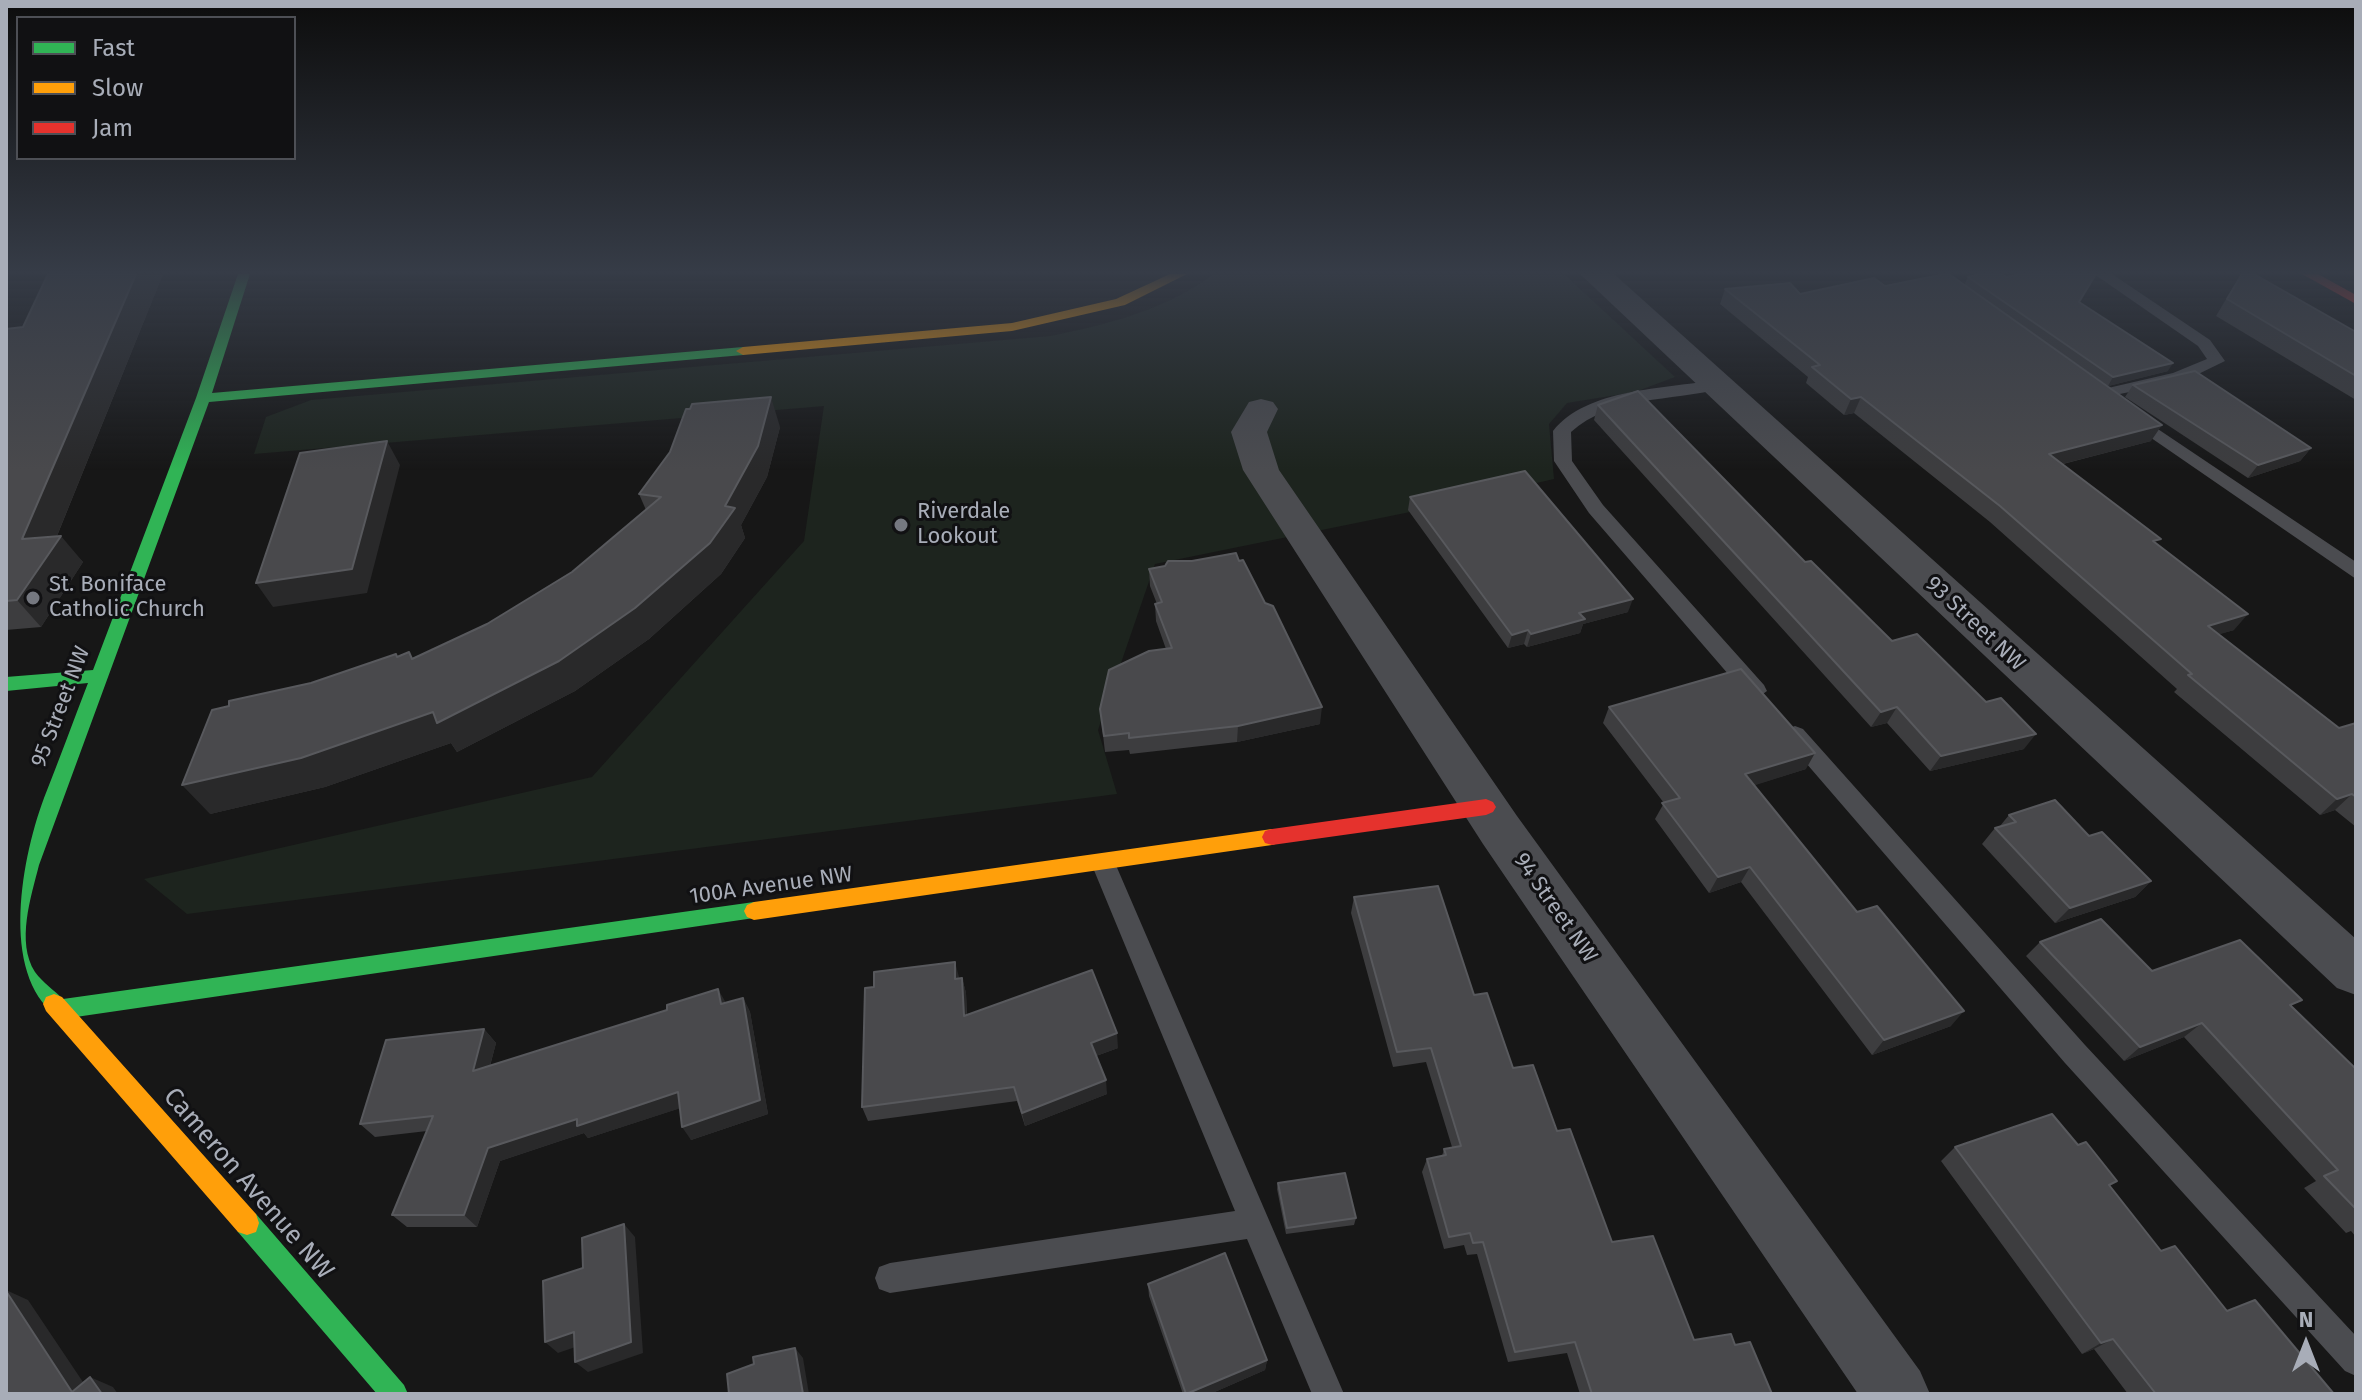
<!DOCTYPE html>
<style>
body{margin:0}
#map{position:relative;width:2362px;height:1400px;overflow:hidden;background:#171717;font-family:"Fira Sans",sans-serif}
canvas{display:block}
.frame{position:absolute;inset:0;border:8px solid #a8adb8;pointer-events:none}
.legend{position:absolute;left:16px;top:16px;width:280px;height:144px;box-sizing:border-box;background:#111113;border:2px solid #4d4f55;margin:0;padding:10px 14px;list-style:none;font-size:24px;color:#a8adb8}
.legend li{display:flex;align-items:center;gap:16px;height:40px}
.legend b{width:40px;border:2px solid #4d4f55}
.north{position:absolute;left:2266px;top:1304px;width:80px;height:80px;-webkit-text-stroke:6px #111113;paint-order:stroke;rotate:0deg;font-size:22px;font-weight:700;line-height:32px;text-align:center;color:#a8adb8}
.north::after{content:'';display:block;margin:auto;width:28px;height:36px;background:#a8adb8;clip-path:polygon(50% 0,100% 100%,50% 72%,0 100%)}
</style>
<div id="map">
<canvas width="2362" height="1400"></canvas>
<div class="frame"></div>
<ul class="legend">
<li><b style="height:10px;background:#30b455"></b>Fast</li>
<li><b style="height:10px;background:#ff9f0a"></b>Slow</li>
<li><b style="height:10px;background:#e5322d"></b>Jam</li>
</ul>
<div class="north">N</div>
</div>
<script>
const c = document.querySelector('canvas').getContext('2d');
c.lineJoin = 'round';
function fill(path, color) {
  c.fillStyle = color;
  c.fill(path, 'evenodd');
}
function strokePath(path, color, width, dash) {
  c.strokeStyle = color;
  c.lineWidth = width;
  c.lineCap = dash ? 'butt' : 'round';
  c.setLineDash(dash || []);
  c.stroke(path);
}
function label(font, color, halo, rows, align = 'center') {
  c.font = font + ' "Fira Sans",sans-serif';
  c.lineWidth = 6;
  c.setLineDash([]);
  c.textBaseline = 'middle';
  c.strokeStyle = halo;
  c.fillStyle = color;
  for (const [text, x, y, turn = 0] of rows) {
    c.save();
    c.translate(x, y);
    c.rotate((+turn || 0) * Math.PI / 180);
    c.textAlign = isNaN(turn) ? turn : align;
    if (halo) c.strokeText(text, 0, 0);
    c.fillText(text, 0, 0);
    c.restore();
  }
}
fill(new Path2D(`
 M 1214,274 L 1564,274 L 1675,377 L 1635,392 L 1567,403 L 1549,424 L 1554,479 L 1415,511 L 1155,564 L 1098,730 L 1117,794 L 187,914 L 144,879 L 592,777 L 804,541 L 824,406 L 254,454 L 266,417 L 311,400 L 1050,336 C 1110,324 1164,310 1214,274 Z`), '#1d241e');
fill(new Path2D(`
 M 2094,274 L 2112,274 L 2210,340 L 2225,361 L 2184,381 L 2095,399 L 2095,391 L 2173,373 L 2207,359 L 2198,346 Z
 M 1715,380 L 1721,381 L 1721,389 C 1671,401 1611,396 1571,432 L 1572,461 L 1603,505 L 1764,685 L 1767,691 L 1756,699 L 1748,697 L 1589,513 L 1554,461 L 1553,431 C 1587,388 1665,389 1715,380 Z
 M 2134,413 L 2356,562 L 2356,579 L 2128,422 L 2128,414 Z
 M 1795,726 L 1803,729 L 2085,1045 L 2356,1336 L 2356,1376 L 2345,1371 L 2065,1063 L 1787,741 L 1784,735 L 1787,729 Z
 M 1103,853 L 1112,856 L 1115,863 L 1344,1394 L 1312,1394 L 1247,1239 L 890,1293 L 879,1289 L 875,1278 L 879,1267 L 890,1263 L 1235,1211 L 1091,863 L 1094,856 Z`), '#4b4c50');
fill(new Path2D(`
 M 1580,274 L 1614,274 L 2356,939 L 2356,995 L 2337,988 Z
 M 1261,399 L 1273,402 L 1278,409 L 1267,432 L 1279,470 L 1517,816 L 1920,1371 L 1930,1394 L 1858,1394 L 1483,844 L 1243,470 L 1231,432 L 1249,402 Z`), '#4b4c50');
fill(new Path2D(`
 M 238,274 L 250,274 L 212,393 L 743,347 L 750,351 L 743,355 L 209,402 L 39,865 C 31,897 16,942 35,972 C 43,983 54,990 63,999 L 754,902 L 761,905 L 764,911 L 761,917 L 62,1019 C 0,983 19,865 44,798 C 59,760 73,722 88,683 L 6,691 L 6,677 L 93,670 L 196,398 Z
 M 247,1211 L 256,1214 L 404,1385 L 408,1394 L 377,1394 L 238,1232 L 235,1223 L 238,1214 Z`), '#30b455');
fill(new Path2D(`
 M 1170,274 L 1187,274 L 1125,305 L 1012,331 L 743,355 L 736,351 L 743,347 L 1012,323 L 1116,299 Z
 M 1272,829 L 1279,831 L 1282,837 L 1279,843 L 1272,845 L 754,920 L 747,917 L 744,911 L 747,905 L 754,902 Z
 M 54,994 L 62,997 L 256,1214 L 259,1223 L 256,1232 L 247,1235 L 238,1232 L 46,1011 L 43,1004 L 46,997 Z`), '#ff9f0a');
fill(new Path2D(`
 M 2302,274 L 2318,274 L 2356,295 L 2356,304 Z
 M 1486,799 L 1493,802 L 1496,807 L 1493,812 L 1486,815 L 1272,845 L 1265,843 L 1262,837 L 1265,831 L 1272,829 Z`), '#e5322d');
fill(new Path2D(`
 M 163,274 L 57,536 L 83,562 L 41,627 L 6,630 L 6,329 L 23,327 Z
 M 2241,274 L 2356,332 L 2356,400 L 2216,316 Z
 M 1968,277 L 2006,277 L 2079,302 L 2168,371 L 2108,386 L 1984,299 L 2151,441 L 2063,464 L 2157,544 L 2234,630 L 2219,634 L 2339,728 L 2356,723 L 2356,827 L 2335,810 L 2320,815 L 2174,692 L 2177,689 L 1990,522 L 1854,413 L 1844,415 L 1806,383 L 1808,377 L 1720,304 L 1725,289 L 1800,294 L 1885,286 L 1964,285 Z
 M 2133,385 L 2311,448 L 2300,461 L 2248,478 L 2125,397 Z
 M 1598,405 L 1805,562 L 1892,641 L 1986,702 L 2024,749 L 1930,771 L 1887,723 L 1871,727 L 1594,420 Z
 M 780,427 L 767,477 L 741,525 L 745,538 L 721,574 L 649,639 L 575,691 L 457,752 L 451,743 L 325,787 L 210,814 L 311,683 L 398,657 L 413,658 L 487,624 L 572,572 L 646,510 L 639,494 Z
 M 1410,497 L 1628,612 L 1583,624 L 1580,633 L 1527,647 L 1524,644 L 1508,648 L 1408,510 Z
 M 1149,569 L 1320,724 L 1237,742 L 1130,754 L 1129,750 L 1105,752 L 1100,709 L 1166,649 L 1156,621 L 1155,604 L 1157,604 L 1150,586 Z
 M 1609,707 L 1806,769 L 1754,785 L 1951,1026 L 1872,1055 L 1741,882 L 1709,893 L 1655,819 L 1664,803 L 1603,723 Z
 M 2009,815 L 2089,836 L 2151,881 L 2135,897 L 2055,923 L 1982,844 L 1995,828 L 2000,826 Z
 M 1354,897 L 1474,995 L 1513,1068 L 1557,1131 L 1612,1242 L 1694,1340 L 1735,1345 L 1772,1394 L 1580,1394 L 1567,1353 L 1508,1362 L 1477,1254 L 1467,1255 L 1464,1245 L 1444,1249 L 1422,1172 L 1427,1159 L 1442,1156 L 1444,1149 L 1452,1147 L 1426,1062 L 1393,1067 L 1351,913 Z
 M 2040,942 L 2293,1007 L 2356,1069 L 2356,1237 L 2351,1231 L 2346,1233 L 2304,1188 L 2316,1181 L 2184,1037 L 2124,1061 L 2026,956 Z
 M 959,978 L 962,978 L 966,993 L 967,1015 L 1118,1048 L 1096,1056 L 1107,1094 L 1025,1126 L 1017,1101 L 868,1121 L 862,1107 Z
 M 743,998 L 750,1012 L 768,1114 L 691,1140 L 680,1108 L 588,1138 L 584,1133 L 500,1161 L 477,1227 L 407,1227 L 392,1215 L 427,1131 L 375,1137 L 360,1124 L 484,1029 L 496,1043 L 490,1066 Z
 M 1955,1147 L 2110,1186 L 2161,1251 L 2227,1311 L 2334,1394 L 2128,1394 L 2094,1349 L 2082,1354 L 1941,1161 Z
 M 1278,1183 L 1356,1218 L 1354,1225 L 1286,1234 L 1277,1189 Z
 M 1148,1284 L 1267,1360 L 1265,1370 L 1210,1394 L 1183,1394 L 1149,1296 Z`), '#3d3d3f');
fill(new Path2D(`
 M 136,274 L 163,274 L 52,548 L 61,536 L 83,562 L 41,627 L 17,600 L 22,539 Z
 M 2173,363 L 2168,371 L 2108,386 L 2113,377 Z
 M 771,397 L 780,427 L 767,477 L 741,525 L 745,538 L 721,574 L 649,639 L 575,691 L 457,752 L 451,743 L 325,787 L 210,814 L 182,785 L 725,506 Z
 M 1861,397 L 1854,413 L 1844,415 L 1851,399 Z
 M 2162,425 L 2151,441 L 2039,470 L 2049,454 Z
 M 387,441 L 400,465 L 367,593 L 273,607 L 256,583 Z
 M 2311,448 L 2300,461 L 2248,478 L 2258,465 Z
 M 1633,599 L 1628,612 L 1583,624 L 1580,633 L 1527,647 L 1531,634 L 1579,613 Z
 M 2248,614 L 2234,630 L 2194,642 L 2208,626 Z
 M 1528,630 L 1524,644 L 1508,648 L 1512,635 Z
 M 1322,707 L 1320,724 L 1237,742 L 1238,726 Z
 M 1897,707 L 1887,723 L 1871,727 L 1881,712 Z
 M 2036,734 L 2024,749 L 1930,771 L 1941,756 Z
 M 1815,753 L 1806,769 L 1737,791 L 1745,774 Z
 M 2352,794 L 2335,810 L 2320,815 L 2337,799 Z
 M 1750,867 L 1741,882 L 1709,893 L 1718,877 Z
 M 2151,881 L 2135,897 L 2055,923 L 2070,908 Z
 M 955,962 L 959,977 L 959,994 L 955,979 Z
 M 962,978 L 966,993 L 967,1031 L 964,1016 Z
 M 718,989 L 726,1003 L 721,1004 Z
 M 743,998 L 750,1012 L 768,1114 L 691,1140 L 682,1127 Z
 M 1964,1011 L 1951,1026 L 1872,1055 L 1884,1040 Z
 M 2202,1023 L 2184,1037 L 2124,1061 L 2140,1047 Z
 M 484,1029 L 496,1043 L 485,1084 L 473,1071 Z
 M 1117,1033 L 1118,1048 L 1093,1057 L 1091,1043 Z
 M 1106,1080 L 1107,1094 L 1025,1126 L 1022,1113 Z
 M 678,1092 L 687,1106 L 588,1138 L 584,1133 L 500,1161 L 477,1227 L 464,1215 L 488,1148 L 577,1119 Z
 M 624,1224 L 635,1237 L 643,1353 L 588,1372 L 575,1362 Z
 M 6,1290 L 28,1300 L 91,1394 L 72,1392 Z
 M 574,1332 L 587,1343 L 558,1353 L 545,1342 Z
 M 2113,1339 L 2094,1349 L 2082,1354 L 2101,1343 Z
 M 795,1348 L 803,1358 L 809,1394 L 803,1394 Z
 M 1267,1360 L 1265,1370 L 1210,1394 L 1188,1394 Z
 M 90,1377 L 113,1387 L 118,1394 L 102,1394 Z`), '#29292a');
const building = new Path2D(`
 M 48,274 L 136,274 L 22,539 L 61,536 L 17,600 L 6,601 L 6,329 L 23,327 Z
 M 1945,274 L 1949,274 L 2162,425 L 2049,454 L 2161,539 L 2153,541 L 2248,614 L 2208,626 L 2339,728 L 2356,723 L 2356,797 L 2352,794 L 2337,799 L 2188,675 L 2192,674 L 2000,506 L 1861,397 L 1851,399 L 1812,367 L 1820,365 L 1725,289 L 1790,283 L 1800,294 L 1874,278 L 1885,286 Z
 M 1980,274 L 2002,274 L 2006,277 L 2020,274 L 2096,274 L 2079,302 L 2173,363 L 2113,377 L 1968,277 Z
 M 2242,274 L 2254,274 L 2356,332 L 2356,376 L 2227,299 Z
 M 2195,371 L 2311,448 L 2258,465 L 2133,385 Z
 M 1638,391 L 1805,562 L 1811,561 L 1892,641 L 1917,634 L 1986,702 L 2001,698 L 2036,734 L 1941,756 L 1897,707 L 1881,712 L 1598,405 Z
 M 771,397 L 758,446 L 725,506 L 735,508 L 710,543 L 635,608 L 559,661 L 437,723 L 433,712 L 301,758 L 182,785 L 212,710 L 229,706 L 229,701 L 311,683 L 396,654 L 397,657 L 409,652 L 412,659 L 487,624 L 572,572 L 661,497 L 639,494 L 670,452 L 686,409 L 690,409 L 692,404 Z
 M 387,441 L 352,569 L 256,583 L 300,453 Z
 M 1525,471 L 1633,599 L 1579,613 L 1585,619 L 1531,634 L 1528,630 L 1512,635 L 1410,497 Z
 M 1236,553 L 1239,561 L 1243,560 L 1265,603 L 1273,606 L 1322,707 L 1238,726 L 1129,738 L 1129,733 L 1104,736 L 1100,709 L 1109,670 L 1149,651 L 1172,648 L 1155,604 L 1162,602 L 1149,569 L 1165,566 L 1168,561 L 1192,561 Z
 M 1741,669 L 1815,753 L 1745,774 L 1857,912 L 1877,906 L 1964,1011 L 1884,1040 L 1750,867 L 1718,877 L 1662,803 L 1680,798 L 1609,707 Z
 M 2055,800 L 2089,836 L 2102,832 L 2151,881 L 2070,908 L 1995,828 L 2016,822 L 2009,815 Z
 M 1438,886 L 1474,995 L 1487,993 L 1513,1068 L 1533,1065 L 1557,1131 L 1570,1129 L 1612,1242 L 1653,1236 L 1694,1340 L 1731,1334 L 1735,1345 L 1750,1342 L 1772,1394 L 1592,1394 L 1575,1342 L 1515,1352 L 1483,1242 L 1473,1243 L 1470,1233 L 1449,1237 L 1427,1159 L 1446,1155 L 1444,1149 L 1461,1146 L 1431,1048 L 1397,1052 L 1354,897 Z
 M 2101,919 L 2152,971 L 2240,940 L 2302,1000 L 2290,1005 L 2356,1069 L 2356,1209 L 2324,1176 L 2338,1170 L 2202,1023 L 2140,1047 L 2040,942 Z
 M 955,962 L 955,979 L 962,978 L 964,1016 L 1092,970 L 1117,1033 L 1091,1043 L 1106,1080 L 1022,1113 L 1014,1087 L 862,1107 L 865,988 L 874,987 L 874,972 Z
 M 718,989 L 721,1004 L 743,998 L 760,1100 L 682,1127 L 678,1092 L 577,1126 L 577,1119 L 488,1148 L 464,1215 L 392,1215 L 433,1116 L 360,1124 L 386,1040 L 484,1029 L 473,1071 L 667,1010 L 667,1005 Z
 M 2052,1114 L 2078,1145 L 2086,1142 L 2117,1181 L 2109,1185 L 2161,1251 L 2175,1246 L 2227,1311 L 2255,1300 L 2334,1394 L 2156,1394 L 2113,1339 L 2101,1343 L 1955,1147 Z
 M 1345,1173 L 1356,1218 L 1287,1228 L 1278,1183 Z
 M 624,1224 L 631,1342 L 575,1362 L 574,1332 L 545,1342 L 543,1281 L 583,1268 L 582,1238 Z
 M 1225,1253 L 1267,1360 L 1186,1394 L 1148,1284 Z
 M 6,1291 L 72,1392 L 90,1377 L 102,1394 L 6,1394 Z
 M 795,1348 L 803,1394 L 729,1394 L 727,1374 L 754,1364 L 753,1357 Z`);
fill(building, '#49494c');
strokePath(building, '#58595d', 2);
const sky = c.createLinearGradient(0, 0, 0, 470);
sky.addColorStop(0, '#0d0d0d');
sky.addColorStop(0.58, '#363c47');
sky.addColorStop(1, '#363c4700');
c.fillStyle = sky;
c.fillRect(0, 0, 2362, 470);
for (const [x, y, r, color] of [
 [901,525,8,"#757880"],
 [33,598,8,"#757880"]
]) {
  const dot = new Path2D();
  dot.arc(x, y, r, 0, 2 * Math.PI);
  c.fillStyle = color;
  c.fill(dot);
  strokePath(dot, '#111113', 3);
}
label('22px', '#a8adb8', '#111113', [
 ["Riverdale",917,512],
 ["Lookout",917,537],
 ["St. Boniface",49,585],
 ["Catholic Church",49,610]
], 'left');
label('22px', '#a8adb8', '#111113', [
 ["93 Street NW",1975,624,43],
 ["95 Street NW",61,707,-69],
 ["100A Avenue NW",771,886,-8],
 ["94 Street NW",1555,908,55]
]);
label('26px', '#a8adb8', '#111113', [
 ["Cameron Avenue NW",248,1184,49]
]);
</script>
